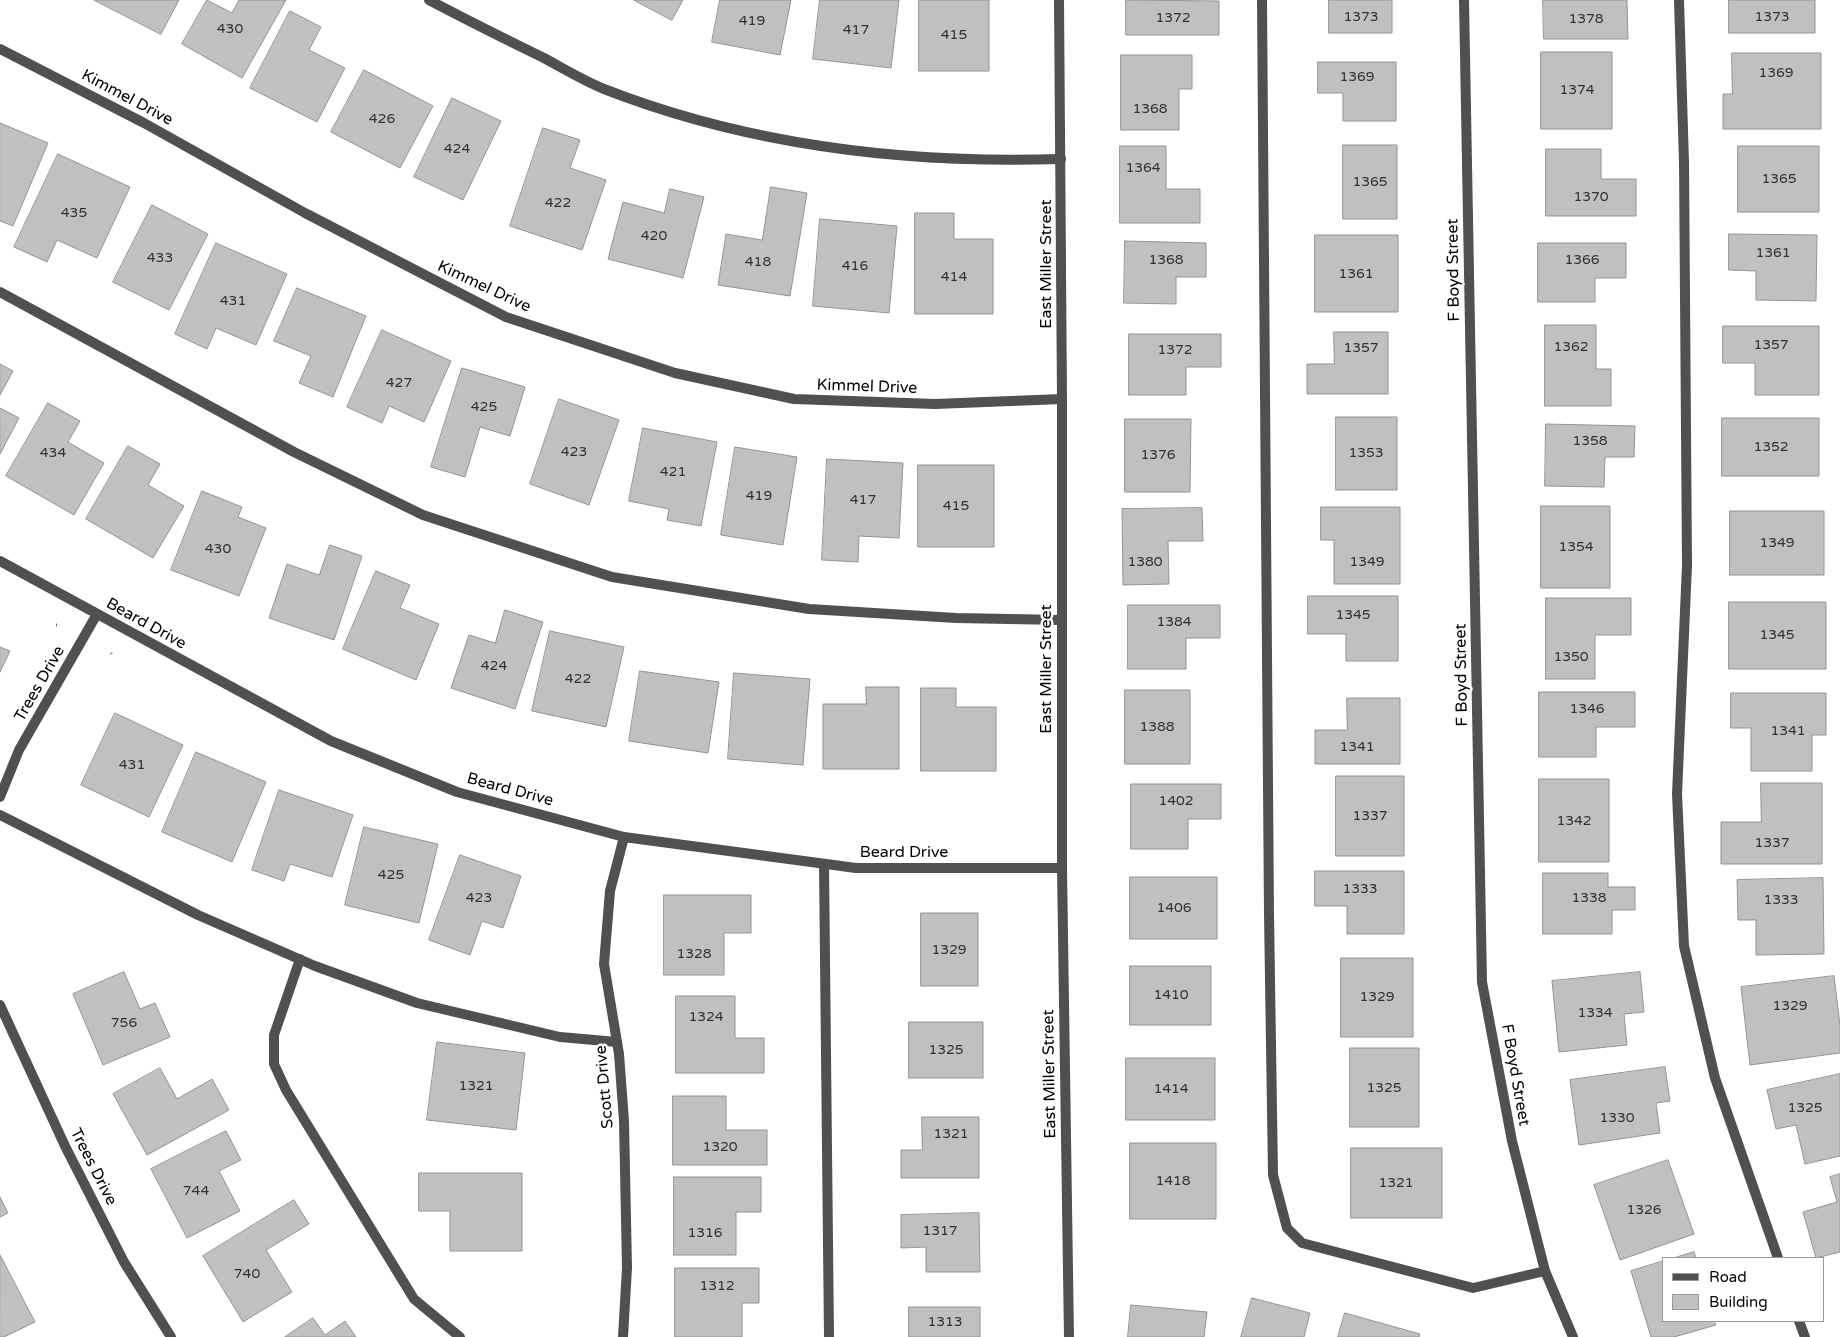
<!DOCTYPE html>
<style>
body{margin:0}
#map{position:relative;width:1840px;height:1337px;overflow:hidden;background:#fff;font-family:"Varela Round",sans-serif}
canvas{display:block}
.legend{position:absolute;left:1662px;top:1257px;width:162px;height:65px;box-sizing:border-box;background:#fff;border:1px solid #999;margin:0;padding:6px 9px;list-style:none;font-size:15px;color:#000}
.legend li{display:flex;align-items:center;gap:10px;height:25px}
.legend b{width:25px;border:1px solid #999}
</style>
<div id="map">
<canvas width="1840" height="1337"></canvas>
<ul class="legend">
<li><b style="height:6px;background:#505050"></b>Road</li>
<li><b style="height:14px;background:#c0c0c0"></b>Building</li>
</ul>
</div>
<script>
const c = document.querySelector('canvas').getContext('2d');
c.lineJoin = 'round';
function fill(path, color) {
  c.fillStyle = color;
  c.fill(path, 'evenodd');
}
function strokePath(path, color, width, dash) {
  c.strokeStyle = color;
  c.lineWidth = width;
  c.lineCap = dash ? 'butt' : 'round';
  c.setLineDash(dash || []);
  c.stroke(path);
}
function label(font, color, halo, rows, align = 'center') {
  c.font = font + ' "Varela Round",sans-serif';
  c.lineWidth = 5;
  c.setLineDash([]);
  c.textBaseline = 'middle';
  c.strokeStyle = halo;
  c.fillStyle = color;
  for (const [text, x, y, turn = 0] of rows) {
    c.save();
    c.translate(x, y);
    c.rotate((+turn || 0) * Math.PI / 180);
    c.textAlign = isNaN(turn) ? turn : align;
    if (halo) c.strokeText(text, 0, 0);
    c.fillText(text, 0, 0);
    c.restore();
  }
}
const building = new Path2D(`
 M 94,0 L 179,0 L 161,34 Z
 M 207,0 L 232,13 L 239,0 L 286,0 L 242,78 L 182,44 Z
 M 634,0 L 683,0 L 672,20 Z
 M 720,0 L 791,0 L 780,55 L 712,42 Z
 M 820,0 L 899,0 L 891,68 L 813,59 Z
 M 919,0 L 989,0 L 989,71 L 919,71 Z
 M 1126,0 L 1219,1 L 1219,35 L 1126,35 Z
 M 1329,0 L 1392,0 L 1392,33 L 1329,33 Z
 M 1543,0 L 1627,0 L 1628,39 L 1544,39 Z
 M 1729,0 L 1815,0 L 1815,33 L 1729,33 Z
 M 290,11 L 321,27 L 309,50 L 345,68 L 317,122 L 250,88 Z
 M 1541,52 L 1612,52 L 1612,129 L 1541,129 Z
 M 1732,53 L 1821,53 L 1821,129 L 1723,129 L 1723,94 L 1732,94 Z
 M 1121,55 L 1192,55 L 1192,89 L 1179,89 L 1179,130 L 1121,130 Z
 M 1318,62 L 1396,62 L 1396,121 L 1343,121 L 1343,93 L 1318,93 Z
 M 364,70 L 433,106 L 400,168 L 331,132 Z
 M 452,98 L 501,121 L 463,200 L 414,177 Z
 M 0,123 L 48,143 L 13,226 L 0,221 Z
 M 543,128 L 580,140 L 570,168 L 606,180 L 582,250 L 510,226 Z
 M 1343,145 L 1397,145 L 1397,219 L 1343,219 Z
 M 1120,146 L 1166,146 L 1166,189 L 1200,189 L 1200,223 L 1120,223 Z
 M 1738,146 L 1819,146 L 1819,212 L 1738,212 Z
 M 1546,149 L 1601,149 L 1601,179 L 1636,179 L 1636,216 L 1546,216 Z
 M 58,154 L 130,187 L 97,258 L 57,240 L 47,262 L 14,247 Z
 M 771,187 L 807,193 L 790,296 L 718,285 L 726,234 L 762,240 Z
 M 670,189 L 704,197 L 683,278 L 608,259 L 623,202 L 664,213 Z
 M 152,205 L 208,234 L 169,310 L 113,282 Z
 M 915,213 L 954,213 L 954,239 L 993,239 L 993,314 L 915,314 Z
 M 820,219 L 897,226 L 889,313 L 813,306 Z
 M 1729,234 L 1817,235 L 1816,301 L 1756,300 L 1756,271 L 1729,270 Z
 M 1315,235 L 1398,235 L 1398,312 L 1315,312 Z
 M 1125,241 L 1206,243 L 1206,277 L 1176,277 L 1176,304 L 1124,303 Z
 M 216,243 L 287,274 L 256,345 L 216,328 L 207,349 L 175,334 Z
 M 1538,243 L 1626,243 L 1626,278 L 1595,278 L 1595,302 L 1538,302 Z
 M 297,288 L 366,316 L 333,397 L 299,383 L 311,356 L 274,341 Z
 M 1545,325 L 1596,325 L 1596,369 L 1611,369 L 1611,406 L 1545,406 Z
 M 1723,326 L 1819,326 L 1819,395 L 1755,395 L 1755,363 L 1723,363 Z
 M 382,330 L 451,361 L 424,422 L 389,406 L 382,423 L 347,407 Z
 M 1334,332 L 1388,332 L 1388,394 L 1307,394 L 1307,364 L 1334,364 Z
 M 1129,334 L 1221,334 L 1221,367 L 1186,367 L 1186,395 L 1129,395 Z
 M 0,364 L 13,371 L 0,395 Z
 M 462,368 L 525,387 L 510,436 L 480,427 L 465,477 L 431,467 Z
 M 559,399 L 619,420 L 589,505 L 530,484 Z
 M 48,403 L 80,421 L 68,442 L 104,463 L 74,515 L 6,476 Z
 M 0,408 L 19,418 L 0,454 Z
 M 1336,417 L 1397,417 L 1397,490 L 1336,490 Z
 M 1722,418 L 1819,418 L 1819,476 L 1722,476 Z
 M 1125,419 L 1191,419 L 1190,492 L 1125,492 Z
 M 1546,424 L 1635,426 L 1634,457 L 1605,457 L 1604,487 L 1545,486 Z
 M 643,428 L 717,442 L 701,526 L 667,520 L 669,509 L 629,501 Z
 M 128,446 L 160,464 L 148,485 L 184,506 L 153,558 L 86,519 Z
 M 735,447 L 797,457 L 783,545 L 721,535 Z
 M 827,459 L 903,463 L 899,538 L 859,536 L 858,562 L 822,560 Z
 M 918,465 L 994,465 L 994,547 L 918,547 Z
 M 202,491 L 242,507 L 238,517 L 266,528 L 239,596 L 171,570 Z
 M 1541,506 L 1610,506 L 1610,588 L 1541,588 Z
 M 1321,507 L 1400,507 L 1400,584 L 1334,584 L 1334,540 L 1321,540 Z
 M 1202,508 L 1203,541 L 1168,541 L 1169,584 L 1123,585 L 1122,509 Z
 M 1730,511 L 1824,511 L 1824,575 L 1730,575 Z
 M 330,545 L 362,556 L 334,640 L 269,618 L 287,564 L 319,575 Z
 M 376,571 L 410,585 L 400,608 L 439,624 L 416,680 L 343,649 Z
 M 1308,596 L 1398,596 L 1398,661 L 1346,661 L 1346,634 L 1308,634 Z
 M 1546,598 L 1631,598 L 1631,635 L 1595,635 L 1595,679 L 1546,679 Z
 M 1729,602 L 1826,602 L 1826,669 L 1729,669 Z
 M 1128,605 L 1220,605 L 1220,638 L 1186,638 L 1186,669 L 1128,669 Z
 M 505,610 L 543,622 L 515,709 L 451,688 L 469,635 L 495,643 Z
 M 550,631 L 624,647 L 606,727 L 532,711 Z
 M 0,647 L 10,651 L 0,672 Z
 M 640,671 L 719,682 L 708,753 L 629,741 Z
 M 734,673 L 810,679 L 803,765 L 728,759 Z
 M 866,687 L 899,687 L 899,769 L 823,769 L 823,704 L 866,704 Z
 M 921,688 L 956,688 L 956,707 L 996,707 L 996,771 L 921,771 Z
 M 1125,690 L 1190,690 L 1190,764 L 1125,764 Z
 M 1539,692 L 1635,692 L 1635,727 L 1596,727 L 1596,757 L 1539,757 Z
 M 1731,693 L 1826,693 L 1826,735 L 1812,735 L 1812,771 L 1751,771 L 1751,728 L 1731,728 Z
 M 1347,698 L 1400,698 L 1400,764 L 1315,764 L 1315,730 L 1347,730 Z
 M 115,713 L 183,745 L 149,817 L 81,785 Z
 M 196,752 L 266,782 L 232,862 L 162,832 Z
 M 1336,776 L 1404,776 L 1404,856 L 1336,856 Z
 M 1539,779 L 1609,779 L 1609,862 L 1539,862 Z
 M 1761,783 L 1822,783 L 1822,864 L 1721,864 L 1721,822 L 1761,822 Z
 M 1131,784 L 1221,784 L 1221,819 L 1188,819 L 1188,849 L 1131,849 Z
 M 279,790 L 353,815 L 332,877 L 290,864 L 284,881 L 252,870 Z
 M 364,827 L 438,844 L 419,923 L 345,905 Z
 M 460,855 L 521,876 L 503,928 L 482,921 L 470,955 L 429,940 Z
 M 1315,871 L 1404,871 L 1404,934 L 1347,934 L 1347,906 L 1315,906 Z
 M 1543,873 L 1608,873 L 1608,887 L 1635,887 L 1635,910 L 1612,910 L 1612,934 L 1543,934 Z
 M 1130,877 L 1217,877 L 1217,939 L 1130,939 Z
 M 1823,878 L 1824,954 L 1756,955 L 1756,920 L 1738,920 L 1737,880 Z
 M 664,895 L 751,895 L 751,933 L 724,933 L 724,975 L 664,975 Z
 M 921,913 L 978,913 L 978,986 L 921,986 Z
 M 1341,958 L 1413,958 L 1413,1037 L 1341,1037 Z
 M 1130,966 L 1211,966 L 1211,1025 L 1130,1025 Z
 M 124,972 L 140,1009 L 155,1003 L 170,1037 L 103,1065 L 73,994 Z
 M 1640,972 L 1644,1012 L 1624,1014 L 1627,1045 L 1559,1052 L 1552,981 Z
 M 1834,976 L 1840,1025 L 1840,1053 L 1750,1065 L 1741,987 Z
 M 676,996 L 735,996 L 735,1038 L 764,1038 L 764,1073 L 676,1073 Z
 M 909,1022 L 983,1022 L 983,1078 L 909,1078 Z
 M 437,1042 L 525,1053 L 516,1130 L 427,1120 Z
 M 1350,1048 L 1419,1048 L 1419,1127 L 1350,1127 Z
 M 1126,1058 L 1215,1058 L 1215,1120 L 1126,1120 Z
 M 1665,1067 L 1670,1101 L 1656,1103 L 1660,1133 L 1579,1145 L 1570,1080 Z
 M 160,1068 L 177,1099 L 212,1079 L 229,1110 L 147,1155 L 113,1094 Z
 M 1840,1074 L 1840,1156 L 1805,1164 L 1796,1125 L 1776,1129 L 1767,1090 Z
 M 673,1096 L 726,1096 L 726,1130 L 767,1130 L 767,1165 L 673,1165 Z
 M 922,1117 L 979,1117 L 979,1178 L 901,1178 L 901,1150 L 922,1150 Z
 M 226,1131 L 241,1160 L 219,1171 L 240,1211 L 187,1238 L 151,1169 Z
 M 1130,1143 L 1216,1143 L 1216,1219 L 1130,1219 Z
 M 1351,1148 L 1442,1148 L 1442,1218 L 1351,1218 Z
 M 1668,1160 L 1694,1234 L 1620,1260 L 1594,1185 Z
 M 419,1173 L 522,1173 L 522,1251 L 450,1251 L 450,1211 L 419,1211 Z
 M 1840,1174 L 1840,1252 L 1816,1258 L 1803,1212 L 1837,1202 L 1830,1177 Z
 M 674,1177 L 761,1177 L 761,1212 L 736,1212 L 736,1255 L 674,1255 Z
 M 0,1197 L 8,1213 L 0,1217 Z
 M 294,1200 L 309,1224 L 266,1250 L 292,1292 L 243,1322 L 203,1256 Z
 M 979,1213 L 980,1272 L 926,1272 L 926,1247 L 901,1248 L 901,1215 Z
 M 1694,1252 L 1696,1258 L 1674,1258 Z
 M 0,1255 L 35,1322 L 4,1337 L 0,1337 Z
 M 1664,1261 L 1664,1321 L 1714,1321 L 1716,1325 L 1674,1337 L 1651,1337 L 1631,1271 Z
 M 675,1268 L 759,1268 L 759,1303 L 742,1303 L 742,1337 L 675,1337 Z
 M 1252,1298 L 1310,1313 L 1304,1337 L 1241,1337 Z
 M 1131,1305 L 1207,1312 L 1204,1337 L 1128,1337 Z
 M 909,1307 L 980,1307 L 980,1337 L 909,1337 Z
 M 1345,1313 L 1420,1334 L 1419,1337 L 1338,1337 Z
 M 313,1318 L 325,1335 L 345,1321 L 356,1337 L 285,1337 Z`);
fill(building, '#c0c0c0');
strokePath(building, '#949494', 1);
strokePath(new Path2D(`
 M 56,625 L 59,625
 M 111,653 L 112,655`), '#727272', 3, [1, 2.5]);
strokePath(new Path2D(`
 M 429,0 C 467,20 505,39 544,58 C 564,69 584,81 604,89 C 750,146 906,164 1061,159
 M 1262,0 L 1269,914 L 1273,1175 L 1287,1228 L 1302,1243 L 1473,1288 L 1545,1271
 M 1679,0 L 1684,162 L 1687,565 L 1677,794 L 1684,946 L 1715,1078 L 1778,1258
 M 0,292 L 294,452 L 423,515 L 612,577 L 809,609 L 956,618 L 1062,620
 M 0,815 L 198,915 L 315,966 L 417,1003 L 560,1037 L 617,1042
 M 824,864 L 829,1337
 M 300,959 L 274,1035 L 274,1064 L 286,1090 L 414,1299 L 460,1337
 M 1799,1321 L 1805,1337`), '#505050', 10);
strokePath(new Path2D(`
 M 1059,0 L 1062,399 L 1062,868 L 1069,1337
 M 1464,0 L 1482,982 L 1512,1141 L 1545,1271 L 1573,1337
 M 0,49 L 144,123 L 305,213 L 506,317 L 675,373 L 794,399 L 935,404 L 1062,399
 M 0,561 L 331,741 L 457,792 L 624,837 L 856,868 L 1062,868
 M 0,797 L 19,750 L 97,614
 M 0,1005 L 65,1146 L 124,1262 L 171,1337
 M 623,1337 L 627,1268 L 624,1121 L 619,1054 L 604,964 L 610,891 L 624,837`), '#505050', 10);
label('14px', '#303030', null, [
 ["1373",1361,17],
 ["1373",1772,17],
 ["1372",1173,18],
 ["1378",1586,19],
 ["419",752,21],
 ["430",230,29],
 ["417",856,30],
 ["415",954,35],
 ["1369",1776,73],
 ["1369",1357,77],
 ["1374",1577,90],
 ["1368",1150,109],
 ["426",382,119],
 ["424",457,149],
 ["1364",1143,168],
 ["1365",1779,179],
 ["1365",1370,182],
 ["1370",1591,197],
 ["422",558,203],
 ["435",74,213],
 ["420",654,236],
 ["1361",1773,253],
 ["433",160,258],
 ["1368",1166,260],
 ["1366",1582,260],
 ["418",758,262],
 ["416",855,266],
 ["1361",1356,274],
 ["414",954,277],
 ["431",233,301],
 ["1357",1771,345],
 ["1362",1571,347],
 ["1357",1361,348],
 ["1372",1175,350],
 ["427",399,383],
 ["425",484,407],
 ["1358",1590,441],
 ["1352",1771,447],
 ["423",574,452],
 ["434",53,453],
 ["1353",1366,453],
 ["1376",1158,455],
 ["421",673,472],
 ["419",759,496],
 ["417",863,500],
 ["415",956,506],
 ["1349",1777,543],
 ["1354",1576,547],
 ["430",218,549],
 ["1380",1145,562],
 ["1349",1367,562],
 ["1345",1353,615],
 ["1384",1174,622],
 ["1345",1777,635],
 ["1350",1571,657],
 ["424",494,666],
 ["422",578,679],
 ["1346",1587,709],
 ["1388",1157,727],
 ["1341",1788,731],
 ["1341",1357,747],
 ["431",132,765],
 ["1402",1176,801],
 ["1337",1370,816],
 ["1342",1574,821],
 ["1337",1772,843],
 ["425",391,875],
 ["1333",1360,889],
 ["423",479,898],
 ["1338",1589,898],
 ["1333",1781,900],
 ["1406",1174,908],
 ["1329",949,950],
 ["1328",694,954],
 ["1410",1171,995],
 ["1329",1377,997],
 ["1329",1790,1006],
 ["1334",1595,1013],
 ["1324",706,1017],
 ["756",124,1023],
 ["1325",946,1050],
 ["1321",476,1086],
 ["1325",1384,1088],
 ["1414",1171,1089],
 ["1325",1805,1108],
 ["1330",1617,1118],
 ["1321",951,1134],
 ["1320",720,1147],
 ["1418",1173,1181],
 ["1321",1396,1183],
 ["744",196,1191],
 ["1326",1644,1210],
 ["1317",940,1231],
 ["1316",705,1233],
 ["740",247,1274],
 ["1312",717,1286],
 ["1313",945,1322]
]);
label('16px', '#000', '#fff', [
 ["Kimmel Drive",127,98,28],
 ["East Miller Street",1047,264,-90],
 ["F Boyd Street",1454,270,-91],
 ["Kimmel Drive",484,287,25],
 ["Kimmel Drive",867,387,2],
 ["Beard Drive",146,624,29],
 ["East Miller Street",1047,669,-90],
 ["F Boyd Street",1462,675,-91],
 ["Trees Drive",40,684,-60],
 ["Beard Drive",510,790,15],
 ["Beard Drive",904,853],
 ["East Miller Street",1050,1074,-91],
 ["F Boyd Street",1515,1075,80],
 ["Scott Drive",605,1087,-95],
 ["Trees Drive",93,1167,63]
]);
</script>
